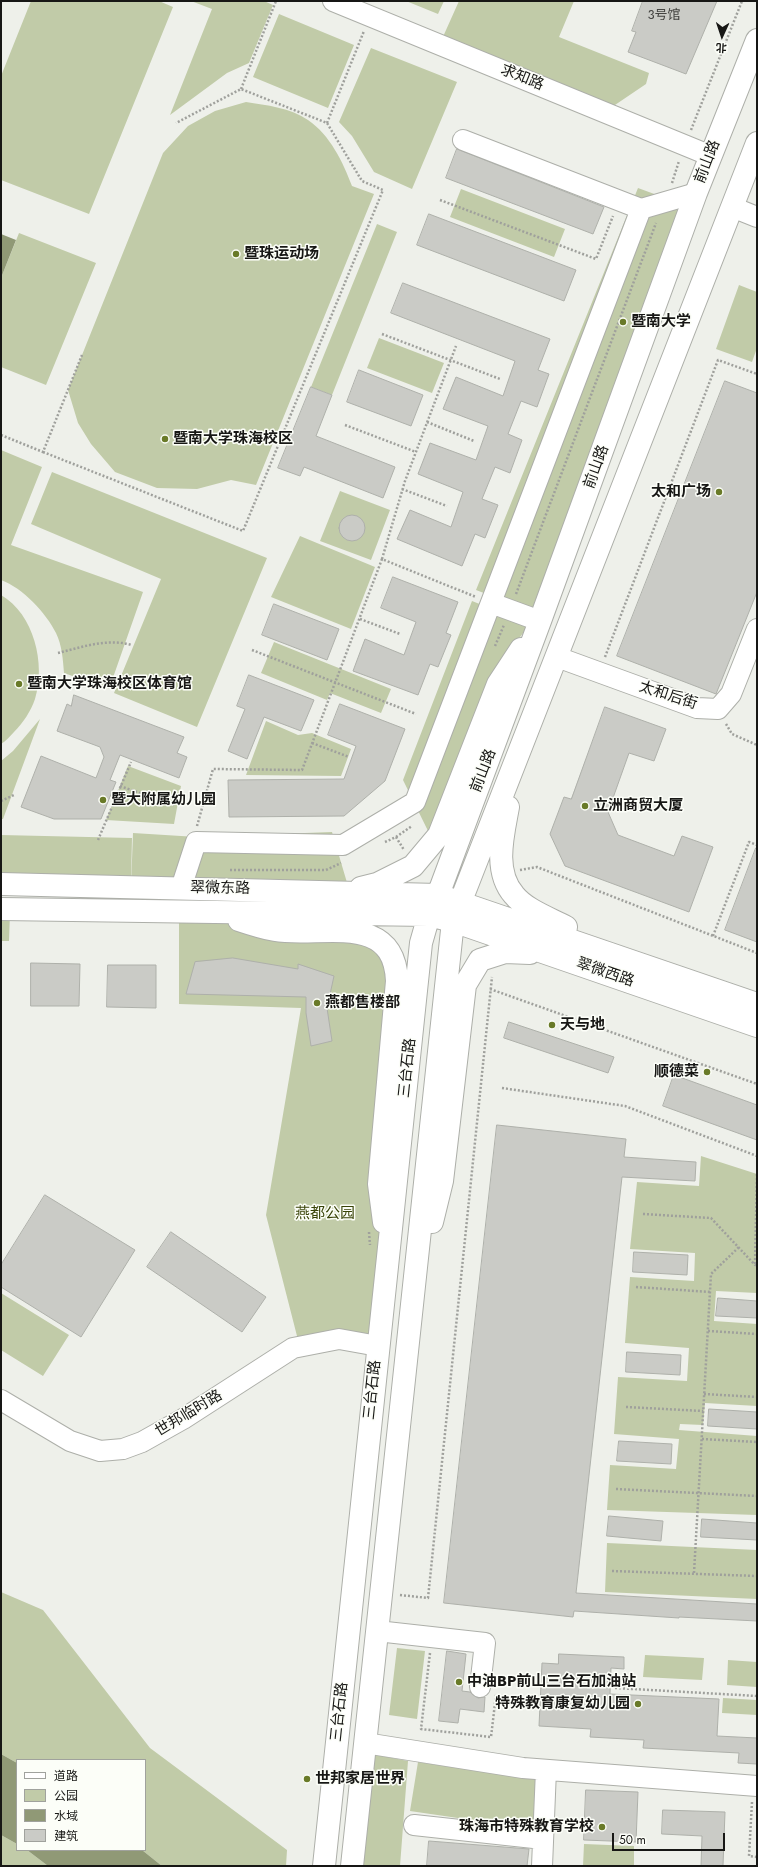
<!DOCTYPE html>
<meta charset="utf-8">
<style>
body{margin:0}
#map{position:relative;width:758px;height:1867px;overflow:hidden;background:#eef0ea;font-family:Jost,"Noto Sans SC",sans-serif}
canvas{display:block}
.frame{position:absolute;inset:0;border:2px solid #171715;pointer-events:none}
.legend{position:absolute;left:16px;top:1759px;width:130px;height:92px;box-sizing:border-box;background:#fcfef8;border:1px solid #a0a29d;margin:0;padding:5px 7px;list-style:none;font-size:12px;color:#171715}
.legend li{display:flex;align-items:center;gap:8px;height:20px}
.legend b{width:20px;border:1px solid #a0a29d}
.north{position:absolute;left:702px;top:16px;width:40px;height:40px;-webkit-text-stroke:3px #fcfef8;paint-order:stroke;rotate:183deg;font-size:11px;font-weight:700;line-height:16px;text-align:center;color:#171715}
.north::after{content:'';display:block;margin:auto;width:14px;height:18px;background:#171715;clip-path:polygon(50% 0,100% 100%,50% 72%,0 100%)}
.scale{position:absolute;left:612px;top:1833px;width:113px;height:18px;box-sizing:border-box;border:2px solid #171715;border-top:0;padding-left:5px;font-size:12px;line-height:14px;white-space:nowrap;color:#171715;-webkit-text-stroke:3px #fcfef8;paint-order:stroke}
</style>
<div id="map">
<canvas width="758" height="1867"></canvas>
<div class="frame"></div>
<ul class="legend">
<li><b style="height:5px;background:#fff"></b>道路</li>
<li><b style="height:11px;background:#c1cba8"></b>公园</li>
<li><b style="height:11px;background:#909976"></b>水域</li>
<li><b style="height:11px;background:#cacbc6"></b>建筑</li>
</ul>
<div class="north">北</div>
<div class="scale">50 m</div>
</div>
<script>
const c = document.querySelector('canvas').getContext('2d');
c.lineJoin = 'round';
function fill(path, color) {
  c.fillStyle = color;
  c.fill(path, 'evenodd');
}
function strokePath(path, color, width, dash) {
  c.strokeStyle = color;
  c.lineWidth = width;
  c.lineCap = dash ? 'butt' : 'round';
  c.setLineDash(dash || []);
  c.stroke(path);
}
function label(font, color, halo, rows, align = 'center') {
  c.font = font + ' Jost,"Noto Sans SC",sans-serif';
  c.lineWidth = 3;
  c.setLineDash([]);
  c.textBaseline = 'middle';
  c.strokeStyle = halo;
  c.fillStyle = color;
  for (const [text, x, y, turn = 0] of rows) {
    c.save();
    c.translate(x, y);
    c.rotate((+turn || 0) * Math.PI / 180);
    c.textAlign = isNaN(turn) ? turn : align;
    if (halo) c.strokeText(text, 0, 0);
    c.fillText(text, 0, 0);
    c.restore();
  }
}
fill(new Path2D(`
 M 31,1 L 159,1 L 173,7 L 89,214 L 1,180 L 1,76 Z
 M 191,1 L 264,1 L 273,5 L 249,63 L 227,73 L 170,115 L 212,9 Z
 M 406,1 L 444,1 L 438,14 Z
 M 459,1 L 574,1 L 559,37 L 649,73 L 646,84 L 612,107 L 442,39 Z
 M 279,14 L 354,45 L 328,108 L 253,77 Z
 M 371,48 L 457,82 L 412,189 L 374,172 L 352,136 L 339,122 Z
 M 246,102 C 266,105 291,108 308,120 C 330,135 343,162 352,186 L 374,194 L 256,485 L 231,480 L 197,489 L 157,488 L 115,472 L 91,444 L 78,423 L 68,390 L 163,153 L 188,126 L 215,111 Z
 M 638,188 L 687,206 L 538,614 L 476,590 Z
 M 461,189 L 565,229 L 554,257 L 450,217 Z
 M 377,224 L 397,232 L 332,395 L 311,387 Z
 M 19,233 L 96,263 L 46,385 L 1,367 L 1,278 Z
 M 739,285 L 757,292 L 757,348 L 752,362 L 716,349 Z
 M 379,338 L 444,363 L 432,393 L 367,368 Z
 M 1,450 L 42,467 L 11,545 L 143,592 L 109,689 L 64,673 C 63,660 62,645 56,633 C 46,613 23,588 1,580 Z
 M 52,472 L 267,558 L 197,727 L 114,693 L 161,579 L 31,524 Z
 M 340,491 L 390,510 L 371,560 L 320,541 Z
 M 300,536 L 375,567 L 351,629 L 271,597 Z
 M 1,595 C 34,614 46,664 35,699 C 31,711 23,723 14,732 C 10,736 6,741 1,744 Z
 M 472,601 L 530,624 L 491,675 L 430,835 L 403,780 Z
 M 274,642 L 391,689 L 381,713 L 330,693 L 327,700 L 261,673 Z
 M 40,719 L 3,819 L 1,819 L 1,761 L 13,751 Z
 M 266,721 L 298,735 L 312,733 L 351,749 L 341,776 L 246,775 Z
 M 128,766 L 181,786 L 174,824 L 106,820 Z
 M 332,832 L 348,886 L 131,887 L 133,833 L 197,837 Z
 M 1,835 L 132,838 L 131,880 L 1,876 Z
 M 179,912 L 389,949 L 388,1259 L 378,1346 L 339,1339 L 297,1336 L 266,1215 L 301,1008 L 179,1004 Z
 M 1,913 L 10,913 L 9,941 L 1,941 Z
 M 701,1156 L 757,1174 L 757,1293 L 716,1291 L 714,1321 L 757,1324 L 757,1406 L 705,1403 L 703,1425 L 680,1424 L 679,1430 L 757,1436 L 757,1515 L 607,1510 L 610,1465 L 676,1469 L 679,1439 L 614,1434 L 618,1377 L 687,1381 L 689,1348 L 625,1343 L 630,1277 L 694,1281 L 695,1253 L 630,1249 L 637,1182 L 699,1186 Z
 M 1,1293 L 69,1335 L 43,1376 L 1,1350 Z
 M 607,1543 L 757,1550 L 757,1599 L 605,1592 Z
 M 1,1592 L 43,1610 L 150,1748 L 287,1850 L 286,1866 L 162,1866 L 142,1850 L 145,1850 L 145,1760 L 17,1760 L 17,1763 L 1,1754 Z
 M 397,1648 L 425,1651 L 417,1719 L 389,1715 Z
 M 645,1655 L 704,1658 L 702,1680 L 643,1677 Z
 M 728,1660 L 757,1662 L 757,1687 L 727,1685 Z
 M 723,1698 L 757,1700 L 757,1715 L 722,1713 Z
 M 372,1754 L 408,1761 L 400,1866 L 360,1866 Z
 M 418,1762 L 540,1780 L 533,1829 L 410,1811 Z
 M 1,1835 L 17,1844 L 17,1850 L 27,1850 L 48,1866 L 1,1866 Z
 M 584,1844 L 634,1846 L 634,1866 L 583,1866 Z`), '#c1cba8');
fill(new Path2D(`
 M 1,234 L 16,240 L 1,278 Z
 M 1,1754 L 17,1763 L 17,1844 L 1,1835 Z
 M 27,1850 L 142,1850 L 162,1866 L 48,1866 Z`), '#909976');
const building = new Path2D(`
 M 643,1 L 717,1 L 686,74 L 628,52 L 636,32 L 632,31 Z
 M 457,149 L 604,207 L 593,234 L 446,178 Z
 M 429,214 L 576,270 L 564,301 L 417,245 Z
 M 403,283 L 550,339 L 538,370 L 549,374 L 537,407 L 521,401 L 508,434 L 522,440 L 510,473 L 495,467 L 482,499 L 498,505 L 485,538 L 475,534 L 462,566 L 397,539 L 410,510 L 451,527 L 463,492 L 418,474 L 430,443 L 476,460 L 488,426 L 443,409 L 456,377 L 503,396 L 515,361 L 391,313 Z
 M 359,370 L 423,395 L 411,426 L 347,402 Z
 M 725,381 L 757,393 L 757,592 L 716,694 L 617,656 Z
 M 311,387 L 332,395 L 316,436 L 395,467 L 383,498 L 304,467 L 300,476 L 278,468 Z
 M339 528a13 13 0 1 1 26 0a13 13 0 1 1-26 0Z
 M 393,577 L 458,602 L 446,633 L 451,635 L 438,667 L 430,664 L 418,695 L 353,671 L 365,639 L 404,655 L 416,622 L 381,608 Z
 M 274,604 L 339,629 L 327,660 L 262,635 Z
 M 249,675 L 314,700 L 301,731 L 264,717 L 247,759 L 228,751 L 245,709 L 237,706 Z
 M 74,695 L 184,737 L 177,753 L 187,757 L 179,778 L 120,755 L 110,780 L 116,782 L 101,819 L 54,819 L 21,807 L 41,756 L 96,778 L 104,757 L 100,747 L 57,731 L 67,704 L 71,706 Z
 M 340,704 L 405,729 L 385,781 L 344,816 L 229,817 L 228,780 L 344,779 L 356,746 L 328,735 Z
 M 605,707 L 666,729 L 654,761 L 629,753 L 608,812 L 618,835 L 674,856 L 682,836 L 713,847 L 689,912 L 565,866 L 550,834 L 564,797 L 571,799 Z
 M 756,848 L 757,848 L 757,942 L 725,930 Z
 M 233,958 L 298,969 L 298,964 L 334,976 L 327,1008 L 332,1041 L 311,1046 L 306,1013 L 306,997 L 186,994 L 195,962 Z
 M 31,963 L 80,964 L 79,1006 L 31,1006 Z
 M 108,965 L 156,965 L 156,1008 L 107,1007 Z
 M 509,1022 L 614,1057 L 608,1073 L 504,1038 Z
 M 674,1075 L 757,1105 L 757,1140 L 663,1106 Z
 M 497,1125 L 626,1139 L 624,1157 L 696,1162 L 695,1181 L 622,1177 L 576,1593 L 757,1604 L 757,1621 L 679,1617 L 679,1618 L 574,1611 L 573,1617 L 444,1603 Z
 M 45,1195 L 135,1250 L 81,1337 L 1,1287 L 1,1265 Z
 M 171,1232 L 266,1297 L 242,1332 L 147,1267 Z
 M 634,1252 L 688,1255 L 687,1275 L 633,1272 Z
 M 718,1298 L 757,1301 L 757,1318 L 716,1316 Z
 M 627,1352 L 681,1355 L 680,1375 L 626,1372 Z
 M 709,1409 L 757,1412 L 757,1429 L 708,1426 Z
 M 619,1441 L 672,1444 L 671,1464 L 617,1461 Z
 M 609,1516 L 663,1521 L 661,1541 L 607,1536 Z
 M 702,1519 L 757,1523 L 757,1540 L 701,1537 Z
 M 447,1651 L 466,1654 L 462,1691 L 470,1692 L 478,1698 L 485,1697 L 484,1712 L 460,1709 L 458,1723 L 439,1721 Z
 M 559,1654 L 624,1657 L 624,1669 L 611,1668 L 610,1694 L 719,1699 L 717,1736 L 757,1738 L 757,1764 L 738,1763 L 739,1753 L 643,1748 L 644,1740 L 590,1737 L 591,1729 L 539,1726 L 542,1663 L 558,1664 Z
 M 586,1790 L 638,1792 L 636,1842 L 584,1840 Z
 M 663,1810 L 725,1812 L 723,1866 L 701,1866 L 702,1836 L 662,1834 Z
 M 429,1841 L 529,1849 L 527,1866 L 427,1866 Z`);
fill(building, '#cacbc6');
strokePath(building, '#aeb0aa', 1);
const minor = new Path2D(`
 M 333,1 L 711,156
 M 463,140 L 641,209
 M 732,207 L 757,217
 M 491,603 L 540,621
 M 557,657 L 697,708 L 718,709 L 731,694 L 757,629
 M 181,888 L 196,842 L 343,845 L 415,802 L 641,209 L 696,193
 M 1,1400 L 70,1441 L 100,1451 L 123,1449 L 142,1442 L 183,1419 L 293,1348 L 339,1339 L 378,1346
 M 377,1631 L 485,1643 L 480,1687
 M 365,1743 L 523,1768 L 757,1786
 M 414,1825 L 543,1839
 M 542,1866 L 546,1770`);
const major = new Path2D(`
 M 508,807 C 503,835 493,871 514,895 C 526,910 549,918 566,927
 M 1,884 L 438,895 L 757,1004
 M 361,888 L 377,884 L 413,866 L 439,835 L 498,684 L 521,649
 M 1,909 L 429,915 L 453,921 L 757,1026
 M 239,920 C 251,924 263,928 275,930 C 320,938 394,910 397,981 L 379,1184 L 384,1222
 M 432,1222 L 442,1181 L 465,985 L 480,960 L 505,952 L 530,953
 M 324,1866 L 421,943 L 429,915 L 438,895 L 540,621 L 696,193 L 757,40
 M 352,1866 L 453,921 L 757,143`);
strokePath(minor, '#adafa9', 22);
strokePath(major, '#adafa9', 24);
strokePath(new Path2D(`
 M 241,89 L 276,1
 M 327,123 L 364,31
 M 691,130 L 742,1
 M 672,183 L 679,161
 M 440,200 L 596,259 L 613,216
 M 382,334 L 500,379
 M 427,422 L 474,441
 M 345,425 L 416,452
 M 1,435 L 43,452 L 82,355
 M 43,452 L 243,531 L 383,190 L 362,181 L 327,123 L 241,89 L 176,123
 M 402,489 L 447,506
 M 382,559 L 405,481 L 456,346
 M 516,594 L 656,223
 M 360,619 L 400,634
 M 495,646 L 504,625
 M 252,650 L 416,714
 M 58,653 C 82,647 107,638 132,645
 M 605,657 L 718,360 L 757,374
 M 726,724 L 732,734 L 757,745
 M 312,743 L 349,757
 M 120,786 L 174,805
 M 1,801 L 14,795
 M 197,826 L 213,769 L 302,770 L 382,559 L 476,597
 M 396,837 L 412,826
 M 98,840 L 131,762
 M 385,842 L 396,837 L 404,850
 M 230,870 L 326,870 L 341,863
 M 520,870 L 537,867 L 757,953
 M 713,936 L 749,842 L 757,845
 M 490,989 L 757,1084
 M 502,1088 L 625,1106 L 757,1156
 M 643,1214 L 711,1218 L 755,1265 L 757,1265
 M 369,1232 L 370,1245
 M 755,1264 L 757,1174
 M 636,1287 L 710,1292
 M 708,1331 L 757,1334
 M 704,1394 L 757,1397
 M 626,1407 L 703,1411
 M 702,1439 L 757,1442
 M 616,1489 L 757,1496
 M 612,1571 L 757,1576
 M 694,1573 L 711,1274 L 739,1247
 M 400,1595 L 428,1598 L 492,977
 M 430,1653 L 421,1729 L 491,1737 L 496,1695
 M 615,1688 L 757,1696
 M 752,1802 L 749,1856 L 757,1857`), '#9fa09c', 2.5, [2, 2]);
strokePath(minor, '#fff', 20);
strokePath(major, '#fff', 22);
for (const [x, y, r, color] of [
 [236,254,4,"#697a28"],
 [623,322,4,"#697a28"],
 [165,439,4,"#697a28"],
 [719,492,4,"#697a28"],
 [19,684,4,"#697a28"],
 [103,800,4,"#697a28"],
 [585,806,4,"#697a28"],
 [317,1003,4,"#697a28"],
 [552,1025,4,"#697a28"],
 [707,1072,4,"#697a28"],
 [459,1682,4,"#697a28"],
 [638,1704,4,"#697a28"],
 [307,1779,4,"#697a28"],
 [602,1827,4,"#697a28"]
]) {
  const dot = new Path2D();
  dot.arc(x, y, r, 0, 2 * Math.PI);
  c.fillStyle = color;
  c.fill(dot);
  strokePath(dot, '#fcfef8', 1.5);
}
label('13px', '#444441', null, [
 ["3号馆",664,16]
]);
label('15px', '#171715', '#fcfef8', [
 ["求知路",522,78,22],
 ["前山路",708,162,-69],
 ["前山路",597,467,-70],
 ["太和后街",668,696,18],
 ["前山路",484,771,-69],
 ["翠微东路",220,889,1],
 ["翠微西路",605,973,19],
 ["三台石路",408,1068,-84],
 ["三台石路",373,1390,-84],
 ["世邦临时路",189,1414,-31],
 ["三台石路",340,1712,-84]
]);
label('bold 15px', '#171715', '#fcfef8', [
 ["暨珠运动场",244,254],
 ["暨南大学",631,322],
 ["暨南大学珠海校区",173,439],
 ["太和广场",711,492,"right"],
 ["暨南大学珠海校区体育馆",27,684],
 ["暨大附属幼儿园",111,800],
 ["立洲商贸大厦",593,806],
 ["燕都售楼部",325,1003],
 ["天与地",560,1025],
 ["顺德菜",699,1072,"right"],
 ["中油BP前山三台石加油站",467,1682],
 ["特殊教育康复幼儿园",630,1704,"right"],
 ["世邦家居世界",315,1779],
 ["珠海市特殊教育学校",594,1827,"right"]
], 'left');
label('15px', '#384307', '#fcfef8', [
 ["燕都公园",325,1214]
]);
</script>
